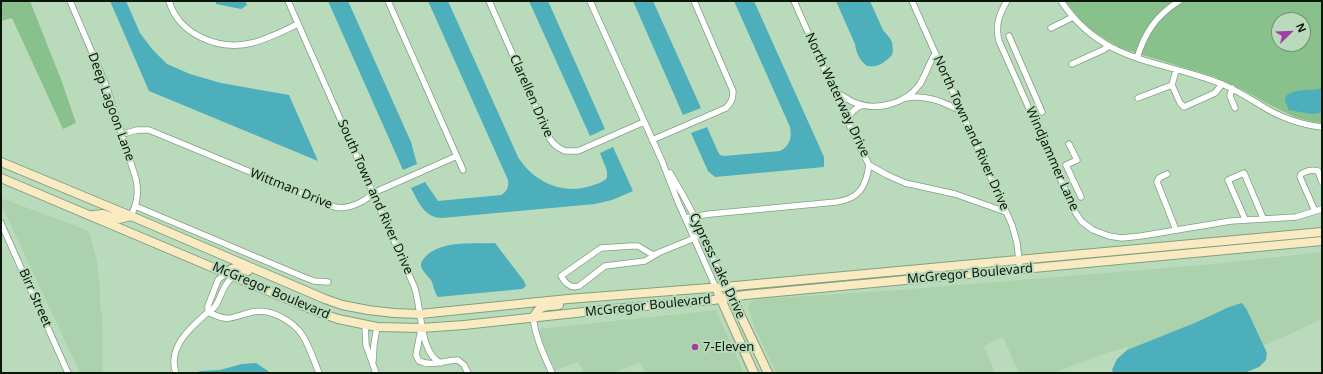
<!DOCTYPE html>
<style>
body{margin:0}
#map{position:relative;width:1323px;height:374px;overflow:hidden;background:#badbbb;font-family:"Noto Sans",sans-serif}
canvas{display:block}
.frame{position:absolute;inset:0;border:2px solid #0b170b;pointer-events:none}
.north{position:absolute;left:1271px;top:12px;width:40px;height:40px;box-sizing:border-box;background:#badbbb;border:1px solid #748d75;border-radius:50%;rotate:67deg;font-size:11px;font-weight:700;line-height:16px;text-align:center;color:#0b170b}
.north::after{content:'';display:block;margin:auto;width:14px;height:18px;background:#a13fa6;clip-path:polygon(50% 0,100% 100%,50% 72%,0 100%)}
</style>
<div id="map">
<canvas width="1323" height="374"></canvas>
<div class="frame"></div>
<div class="north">N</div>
</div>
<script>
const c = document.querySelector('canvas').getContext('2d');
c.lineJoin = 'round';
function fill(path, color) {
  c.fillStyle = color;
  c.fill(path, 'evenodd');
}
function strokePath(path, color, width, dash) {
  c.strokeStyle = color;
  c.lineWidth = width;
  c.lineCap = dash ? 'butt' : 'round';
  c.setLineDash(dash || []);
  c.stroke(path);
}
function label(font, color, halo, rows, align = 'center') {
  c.font = font + ' "Noto Sans",sans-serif';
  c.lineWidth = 4;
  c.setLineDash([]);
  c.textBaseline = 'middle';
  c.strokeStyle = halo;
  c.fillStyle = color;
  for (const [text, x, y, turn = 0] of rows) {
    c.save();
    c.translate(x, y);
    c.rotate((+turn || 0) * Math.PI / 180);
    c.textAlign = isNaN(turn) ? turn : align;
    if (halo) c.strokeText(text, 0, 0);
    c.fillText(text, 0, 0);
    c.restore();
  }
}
fill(new Path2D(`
 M 1,198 L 89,231 L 97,261 L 100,289 L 100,305 L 102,316 L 103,373 L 80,373 L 1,204 Z
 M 1322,252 L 1322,319 L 1264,346 L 1247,310 L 1197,322 L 1129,349 L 1127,347 L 1106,353 L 1054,373 L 1019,373 L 1003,337 L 984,346 L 995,373 L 776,373 L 754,326 L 748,307 L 752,301 L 758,299 L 900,290 L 1214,264 Z
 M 716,310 L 744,373 L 645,373 L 640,362 L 614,373 L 584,373 L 578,362 L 555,370 L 542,340 L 539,329 Z
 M 720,311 L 721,311 L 749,373 L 747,373 Z`), '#abd2ac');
fill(new Path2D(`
 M 1,1 L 30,1 L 62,82 L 76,123 L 63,129 L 12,18 L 1,21 Z
 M 1065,1 L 1322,1 L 1322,123 L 1313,122 L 1295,117 L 1272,106 L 1245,91 L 1215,77 L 1120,48 L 1097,34 L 1083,23 ZM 1279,20 L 1303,20 L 1303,44 L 1279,44 Z`), '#88c18b');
fill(new Path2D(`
 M 110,1 L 126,1 L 140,33 L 152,49 L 167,64 L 190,74 L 221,83 L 289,95 L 318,161 L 149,91 Z
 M 216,1 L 245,1 L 247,5 L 241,9 L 216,4 Z
 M 328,1 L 348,1 L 411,142 L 417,164 L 403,170 Z
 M 428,1 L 448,1 L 518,157 C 533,181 560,194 587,187 C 594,185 602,183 607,178 L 607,171 L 600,153 L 613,147 L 633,191 L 612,200 L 595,204 L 442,218 C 424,218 418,201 411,188 L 425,182 L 438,201 L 501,195 C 507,192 509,186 508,180 Z
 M 529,1 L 548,1 L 605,129 L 590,136 Z
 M 633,1 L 653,1 L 701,108 L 683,115 Z
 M 734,1 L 754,1 L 824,157 L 824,167 L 715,177 L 708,171 L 691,133 L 707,127 L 718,152 L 720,155 L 724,156 L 780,151 C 790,146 792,137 790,127 Z
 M 836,1 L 870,1 L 883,30 L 889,37 L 892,42 L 893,50 L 892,55 C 884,63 878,68 867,66 C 860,61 856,53 855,44 Z
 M 1322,88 L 1322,113 L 1311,114 L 1289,110 L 1285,101 L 1286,96 C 1297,87 1310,92 1322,88 Z
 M 495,243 L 524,281 L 526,286 L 522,289 L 438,297 C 434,292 434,286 431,280 C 428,276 421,270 421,265 C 421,261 423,260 425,257 C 441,240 473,244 495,243 Z
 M 1242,303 L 1247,310 L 1267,353 L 1266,360 L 1259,367 L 1244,373 L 1113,373 L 1112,370 L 1117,359 L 1127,350 L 1197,322 L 1229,307 Z
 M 256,363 L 268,371 L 269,373 L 197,373 L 200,371 L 220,370 L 242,364 Z`), '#4cafbb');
const street = new Path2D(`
 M 70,1 L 106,85 L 136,179 C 139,193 137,203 131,216
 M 169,1 C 179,35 219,51 252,43 C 268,39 283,31 298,24
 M 288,1 L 414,286 C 422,306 419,354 441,363
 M 388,1 L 463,170
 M 489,1 L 550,139 L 554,144 L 559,148 L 565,151 L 578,151 L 644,122
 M 590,1 L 662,161 L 678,202 L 716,288
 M 794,1 L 852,131 L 869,165 L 887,175 L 905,183 L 955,194 L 1006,212
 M 912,1 L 1012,225 L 1017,243 L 1020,269
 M 1007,1 C 999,14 995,26 999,41 L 1075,212 L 1082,222 L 1093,230 L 1109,236 L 1122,238 L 1141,236 L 1231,221 L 1296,217 L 1322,209
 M 1061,1 C 1104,65 1160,59 1222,84 C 1236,90 1249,98 1262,106 C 1279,117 1302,125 1322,127
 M 1051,28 L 1073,17
 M 1009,36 L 1042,112
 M 1137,58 C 1145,32 1156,16 1179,1
 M 1072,64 L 1103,50 L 1109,46
 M 1176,70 L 1172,85 L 1180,103 L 1184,107 L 1215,93 L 1222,84
 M 1232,88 L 1230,96 L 1235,108
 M 835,91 C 841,95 847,99 853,102 C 876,112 906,104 920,84 C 926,74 929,63 935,54
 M 906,98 C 926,94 943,102 961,111
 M 1138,98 L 1172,85
 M 848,121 C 850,112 855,108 863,105
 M 123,134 L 137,130 L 149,130 L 335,207 C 347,210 365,202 373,193 L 457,156
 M 652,140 L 726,108 C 731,103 733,99 733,91 L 694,1
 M 1069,144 L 1077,160 L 1066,165 L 1081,197
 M 670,173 L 683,195 L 694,216 L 720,274 L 727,287
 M 1167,174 L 1159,178 L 1157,182 L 1176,230
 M 135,206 L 301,276 L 314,281 L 328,282
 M 1315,211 L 1300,177 L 1301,174 C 1307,171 1311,169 1318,171 L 1322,182
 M 685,218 L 710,214 L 836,202 C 859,199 866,187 869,165
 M 1245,219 L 1228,180 L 1244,173 L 1263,218
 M 1,223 L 68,373
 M 660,252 L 645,261 L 605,266 L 579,286 C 571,289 565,283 561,276 L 601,248 L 632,246 L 638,246 L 653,255 L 702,235
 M 208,312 C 230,323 231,317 252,312 C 271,308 293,321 303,336 C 310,348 314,361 319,373
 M 208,312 L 208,306 L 218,280 L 226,273
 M 533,318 C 536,339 543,353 552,373
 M 365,324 L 366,345 L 376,373
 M 421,329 L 416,355 L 419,361 C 431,367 445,360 458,360 L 464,365 L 468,373
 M 373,361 L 374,344 L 377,327
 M 176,373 C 167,348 190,328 207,313 C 210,311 214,309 216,305 C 222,295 223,284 234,276`);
const secondary = new Path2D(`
 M 1,162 L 131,216 L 325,299 L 342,305 L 368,310 L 394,313 L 420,314 L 568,299 L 735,286 L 1322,232
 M 1,178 L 318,312 L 338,319 L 377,327 L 421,328 L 464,325 L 612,309 L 713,300 L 745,295 L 1322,241
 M 93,215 L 103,214 L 119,219 L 131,216
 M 226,273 C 234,265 239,268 248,271
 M 716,288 L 754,373
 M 730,293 L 768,373
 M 533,318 C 540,304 545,307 559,305`);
strokePath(street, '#80a081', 7);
strokePath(secondary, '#80a081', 10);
strokePath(street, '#fff', 5.5);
strokePath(secondary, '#faeac1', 8);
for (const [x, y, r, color] of [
 [695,347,4,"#a13fa6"]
]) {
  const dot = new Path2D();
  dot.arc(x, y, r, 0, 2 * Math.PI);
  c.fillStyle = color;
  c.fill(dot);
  strokePath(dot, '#badbbb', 1.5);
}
label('13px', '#0b170b', '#badbbb', [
 ["North Waterway Drive",837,95,65],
 ["Clarellen Drive",531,96,66],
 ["Deep Lagoon Lane",111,107,70],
 ["North Town and River Drive",971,133,66],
 ["Windjammer Lane",1052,159,66],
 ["Wittman Drive",291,189,22],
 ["South Town and River Drive",375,197,66],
 ["Cypress Lake Drive",717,266,65],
 ["McGregor Boulevard",970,274,-5],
 ["McGregor Boulevard",271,291,23],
 ["Birr Street",35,298,66],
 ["McGregor Boulevard",648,306,-6]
]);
label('13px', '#0b170b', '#badbbb', [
 ["7-Eleven",703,347]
], 'left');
</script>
